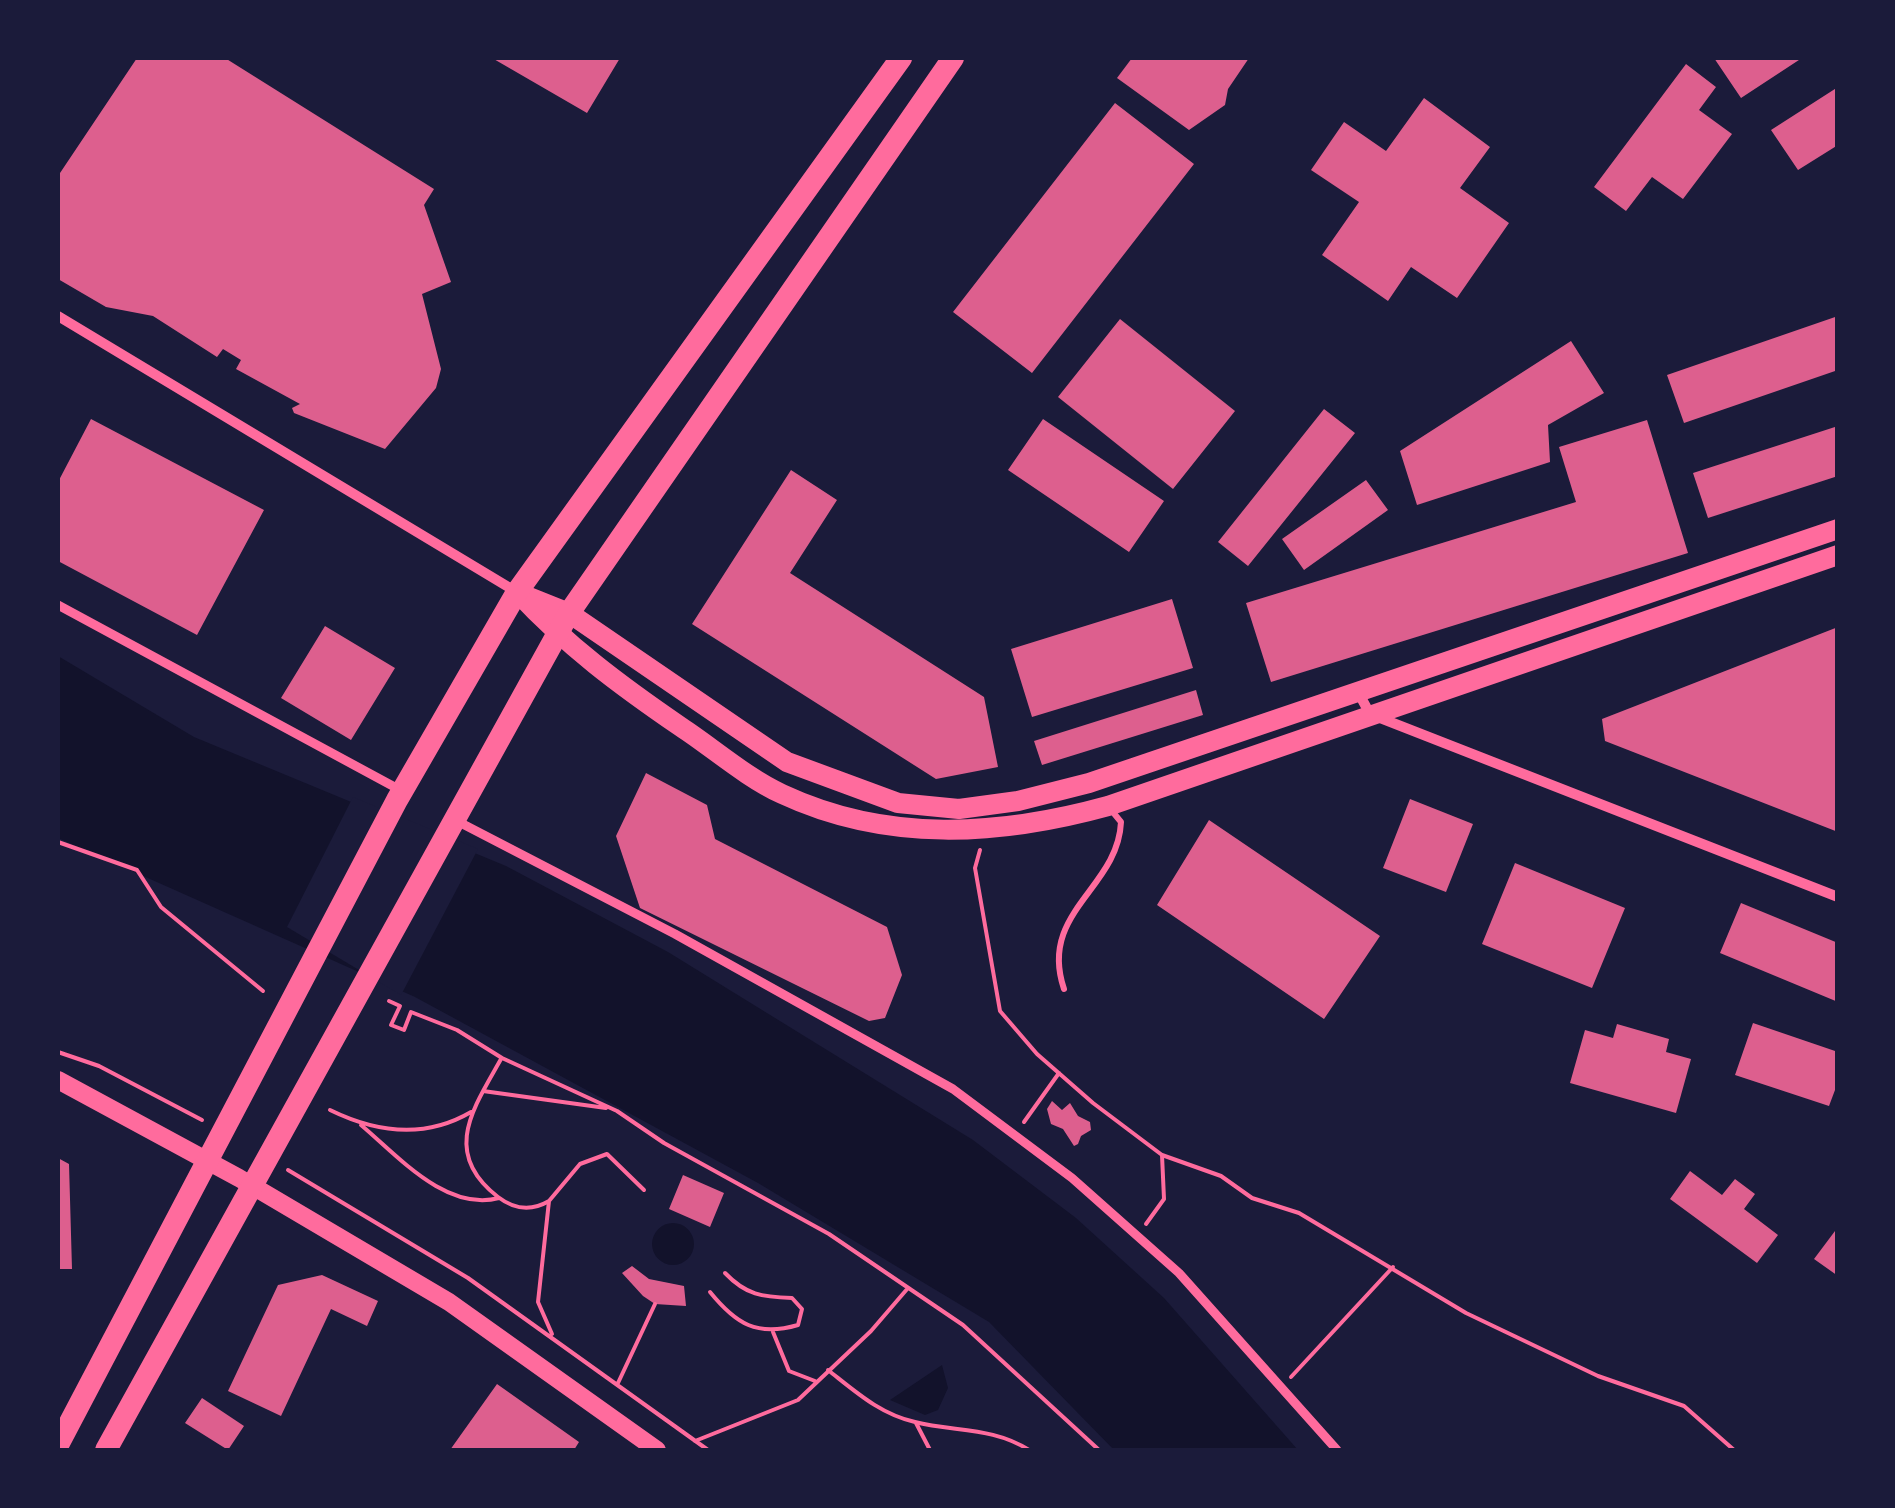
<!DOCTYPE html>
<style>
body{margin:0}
#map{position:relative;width:1895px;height:1508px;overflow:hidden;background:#1b1b3a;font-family:"Playfair Display",serif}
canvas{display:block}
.frame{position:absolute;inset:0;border:60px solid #1b1b3a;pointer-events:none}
</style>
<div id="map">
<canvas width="1895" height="1508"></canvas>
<div class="frame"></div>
</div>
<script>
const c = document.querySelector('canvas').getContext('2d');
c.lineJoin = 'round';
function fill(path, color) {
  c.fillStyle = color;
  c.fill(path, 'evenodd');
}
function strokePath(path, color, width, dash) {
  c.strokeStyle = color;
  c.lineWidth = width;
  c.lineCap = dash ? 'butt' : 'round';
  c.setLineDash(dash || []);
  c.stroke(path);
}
fill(new Path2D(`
 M 58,656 L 194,737 L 506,866 L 668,952 L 973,1140 L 1076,1218 L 1164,1298 L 1298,1450 L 1114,1450 L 989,1322 L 758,1183 L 415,997 L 58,838 Z
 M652 1244a21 21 0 1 1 42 0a21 21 0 1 1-42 0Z
 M 942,1365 L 948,1388 L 938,1410 L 925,1415 L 890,1400 Z`), '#12122b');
fill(new Path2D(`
 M 353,797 L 478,849 L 401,995 L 287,927 Z`), '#1b1b3a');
fill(new Path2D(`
 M 137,58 L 225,58 L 434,189 L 424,205 L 451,282 L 422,294 L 441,369 L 436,388 L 385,449 L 294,413 L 292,408 L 300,404 L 236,369 L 241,360 L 223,349 L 217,357 L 153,316 L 106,307 L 58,279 L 58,176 Z
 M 492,58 L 620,58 L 587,113 Z
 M 1132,58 L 1249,58 L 1228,89 L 1225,105 L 1189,130 L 1117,78 Z
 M 1714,58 L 1802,58 L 1741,98 Z
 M 1686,64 L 1716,87 L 1699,110 L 1732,134 L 1683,199 L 1652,177 L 1626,211 L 1594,187 Z
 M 1838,87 L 1838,145 L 1798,170 L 1771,130 Z
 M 1424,98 L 1490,147 L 1460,188 L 1509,223 L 1457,298 L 1411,267 L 1388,301 L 1322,255 L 1359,202 L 1311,170 L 1344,122 L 1386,151 Z
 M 1115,103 L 1194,164 L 1032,373 L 953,312 Z
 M 1838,316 L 1838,370 L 1684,423 L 1667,375 Z
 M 1120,319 L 1235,411 L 1173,489 L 1058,397 Z
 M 1571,341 L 1604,393 L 1548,425 L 1550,462 L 1417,505 L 1400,451 Z
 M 1324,409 L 1355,433 L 1248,566 L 1218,542 Z
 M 91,419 L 264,510 L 197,635 L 58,561 L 58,482 Z
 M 1043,419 L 1164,501 L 1129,552 L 1008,470 Z
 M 1647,420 L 1688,553 L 1271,682 L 1246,603 L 1576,502 L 1559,447 Z
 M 1838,426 L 1838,476 L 1708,518 L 1693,473 Z
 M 791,470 L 837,500 L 790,573 L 984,697 L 998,767 L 936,779 L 692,624 Z
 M 1366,480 L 1388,510 L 1304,570 L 1282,539 Z
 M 1172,599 L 1193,668 L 1032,717 L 1011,649 Z
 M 325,626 L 395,668 L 351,740 L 281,698 Z
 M 1838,627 L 1838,832 L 1605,741 L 1602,719 Z
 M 1196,690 L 1203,715 L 1042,765 L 1034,741 Z
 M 646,773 L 707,805 L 715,839 L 887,927 L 902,975 L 885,1018 L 869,1021 L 640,908 L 616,836 Z
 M 1410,799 L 1473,824 L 1446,892 L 1383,868 Z
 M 1209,820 L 1380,936 L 1324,1019 L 1157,905 Z
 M 1515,863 L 1625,908 L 1592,988 L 1482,944 Z
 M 1741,903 L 1838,943 L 1838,1002 L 1720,953 Z
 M 1753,1023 L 1838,1052 L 1838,1082 L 1829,1106 L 1735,1075 Z
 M 1617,1024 L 1669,1039 L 1666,1052 L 1691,1059 L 1676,1113 L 1570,1083 L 1585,1030 L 1613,1038 Z
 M 1052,1101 L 1062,1110 L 1070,1103 L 1078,1116 L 1090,1122 L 1091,1130 L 1081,1136 L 1078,1144 L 1074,1146 L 1063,1129 L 1051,1124 L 1047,1109 Z
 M 58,1158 L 69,1164 L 72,1269 L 58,1269 Z
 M 1690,1171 L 1722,1195 L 1735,1179 L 1755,1194 L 1744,1209 L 1778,1235 L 1757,1263 L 1670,1199 Z
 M 683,1175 L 724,1193 L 710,1227 L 669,1209 Z
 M 1835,1231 L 1838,1233 L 1838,1276 L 1814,1259 Z
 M 632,1266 L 649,1279 L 684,1286 L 686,1306 L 655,1304 L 643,1296 L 622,1273 Z
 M 322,1275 L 378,1301 L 367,1326 L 331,1309 L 281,1416 L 228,1391 L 278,1285 Z
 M 497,1384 L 579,1442 L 574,1450 L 450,1450 Z
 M 202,1398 L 244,1426 L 228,1450 L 185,1423 Z`), '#dd5f8e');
strokePath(new Path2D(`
 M 58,842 L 137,870 L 161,907 L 263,991
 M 980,850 L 975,868 L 1000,1011 L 1037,1054 L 1093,1103 L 1162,1155 L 1221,1176 L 1252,1198 L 1299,1213 L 1466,1313 L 1598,1376 L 1684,1406 L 1734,1450
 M 389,1001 L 400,1006 L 391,1025 L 404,1030 L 411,1012 L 457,1030 L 502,1058 L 617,1111 L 664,1143 L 829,1234 L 963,1325 L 1099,1450
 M 58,1052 L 99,1066 L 202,1120
 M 501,1059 C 473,1109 441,1153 498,1197 C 515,1210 532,1211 549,1201
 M 483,1091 L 606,1108
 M 330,1110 C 377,1133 425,1139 471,1112
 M 1024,1122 L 1059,1073
 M 361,1125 C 398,1156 446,1212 499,1198
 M 288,1170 L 468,1278 L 708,1450
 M 1146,1224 L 1164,1199 L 1162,1155
 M 710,1292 C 736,1324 757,1337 798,1325 L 802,1309 L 792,1298 C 762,1297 746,1295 725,1273
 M 773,1332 L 789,1371 L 815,1381
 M 552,1334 L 538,1302 L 549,1201 L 580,1164 L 607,1154 L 644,1190
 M 828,1370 C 856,1392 880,1414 915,1422 C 955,1432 993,1427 1029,1450
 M 1291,1377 L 1393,1267
 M 618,1383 L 655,1304
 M 916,1423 L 930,1450
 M 695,1441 L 798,1400 L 871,1331 L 908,1288`), '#ff6b9d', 4);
strokePath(new Path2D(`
 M 1064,989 C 1038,912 1118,889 1121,822 L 1112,811`), '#ff6b9d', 6);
strokePath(new Path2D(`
 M 58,605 L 402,791
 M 455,820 L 675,934 L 953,1089 L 1072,1178 L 1179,1273 L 1337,1450`), '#ff6b9d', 9);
strokePath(new Path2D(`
 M 58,316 L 515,591
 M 1358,692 L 1370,714 L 1838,897`), '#ff6b9d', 10);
strokePath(new Path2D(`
 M 58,1080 L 239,1178 L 449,1302 L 657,1450`), '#ff6b9d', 18);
strokePath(new Path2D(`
 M 517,592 C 567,646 621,686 681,727 C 713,748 747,778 782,794 C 887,843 999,836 1108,806 L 1838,555
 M 524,595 L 569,613 L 787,762 L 898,803 L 959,809 L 1018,801 L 1089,783 L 1838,529`), '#ff6b9d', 20);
strokePath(new Path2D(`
 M 58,1445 L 397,800 L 517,592 L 901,58
 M 106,1450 L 569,613 L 953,58`), '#ff6b9d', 22);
</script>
